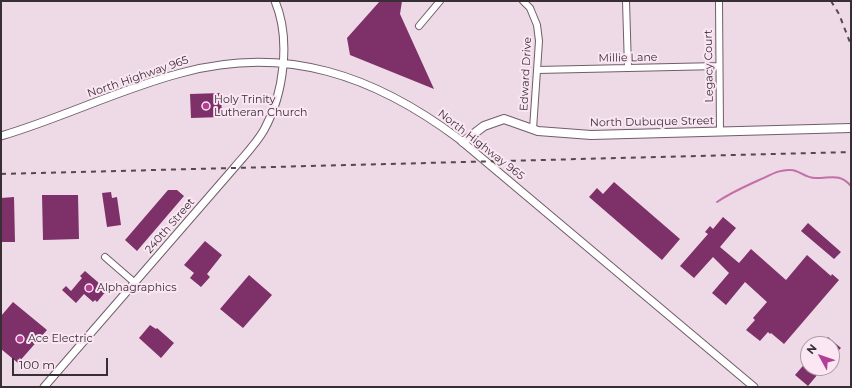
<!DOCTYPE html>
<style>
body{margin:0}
#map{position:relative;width:852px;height:388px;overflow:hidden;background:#eed9e6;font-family:Montserrat,sans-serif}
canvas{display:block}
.frame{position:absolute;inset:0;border:2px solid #372f34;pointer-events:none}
.north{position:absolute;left:800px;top:336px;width:40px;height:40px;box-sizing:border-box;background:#fbe6f3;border:1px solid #ad9da7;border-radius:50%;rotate:310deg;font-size:11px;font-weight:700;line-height:16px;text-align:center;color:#372f34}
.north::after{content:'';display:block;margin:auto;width:14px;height:18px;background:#b33e96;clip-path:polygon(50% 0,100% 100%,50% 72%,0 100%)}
.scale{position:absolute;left:12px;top:358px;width:96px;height:18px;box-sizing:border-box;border:2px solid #372f34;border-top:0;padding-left:5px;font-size:12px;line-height:14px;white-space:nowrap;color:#372f34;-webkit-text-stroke:3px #fbe6f3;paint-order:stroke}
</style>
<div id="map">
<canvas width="852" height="388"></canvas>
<div class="frame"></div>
<div class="north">N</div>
<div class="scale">100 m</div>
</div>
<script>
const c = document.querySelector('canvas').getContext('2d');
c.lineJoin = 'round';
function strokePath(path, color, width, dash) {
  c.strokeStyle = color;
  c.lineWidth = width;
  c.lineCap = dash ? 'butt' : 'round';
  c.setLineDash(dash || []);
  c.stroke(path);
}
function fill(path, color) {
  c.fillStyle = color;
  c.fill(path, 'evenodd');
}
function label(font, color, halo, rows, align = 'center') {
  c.font = font + ' Montserrat,sans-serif';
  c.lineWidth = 4;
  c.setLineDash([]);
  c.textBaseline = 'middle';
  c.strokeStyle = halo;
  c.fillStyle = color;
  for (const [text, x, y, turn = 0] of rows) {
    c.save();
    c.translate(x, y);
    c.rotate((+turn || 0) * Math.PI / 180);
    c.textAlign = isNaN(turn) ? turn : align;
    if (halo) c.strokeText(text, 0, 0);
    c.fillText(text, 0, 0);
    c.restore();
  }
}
strokePath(new Path2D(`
 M 717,202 C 730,193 744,187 759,180 C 769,176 779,169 791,170 C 800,170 805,179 817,178 C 831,178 840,173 851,186`), '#c36faa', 2);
fill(new Path2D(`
 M 380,1 L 402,1 L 400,14 L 434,89 L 350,55 L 347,38 Z
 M 221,93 L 222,117 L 191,118 L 190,94 Z
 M 614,182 L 680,239 L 662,260 L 589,197 L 597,188 L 603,194 Z
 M 168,190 L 177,190 L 184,196 L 137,251 L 125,240 Z
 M 111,192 L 112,198 L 117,197 L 121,225 L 107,227 L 102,193 Z
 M 42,195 L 78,195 L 79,239 L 43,240 Z
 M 14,197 L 15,242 L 1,242 L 1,198 Z
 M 723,217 L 736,228 L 720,247 L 739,263 L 751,249 L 786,280 L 807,255 L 831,276 L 832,274 L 839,280 L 784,344 L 771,333 L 770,334 L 768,332 L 760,341 L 746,330 L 755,320 L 753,318 L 767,302 L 745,282 L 726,305 L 712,293 L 729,273 L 713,257 L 694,278 L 680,266 L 708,234 L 705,232 L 710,226 L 713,229 Z
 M 808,223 L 841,252 L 834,259 L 801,231 Z
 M 205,241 L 222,255 L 207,274 L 210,277 L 201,287 L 190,278 L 194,273 L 184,265 Z
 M 85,271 L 107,290 L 97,302 L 95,300 L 93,302 L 84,294 L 76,303 L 62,290 L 66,286 L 71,291 L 82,278 L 80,276 Z
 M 249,275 L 272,295 L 243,328 L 220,309 Z
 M 13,302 L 47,330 L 18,363 L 1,349 L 1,316 Z
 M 150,325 L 156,329 L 157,328 L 174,343 L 161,358 L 139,338 Z
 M 828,337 L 841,348 L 836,353 L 832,350 L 832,344 L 821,344 Z
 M 808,360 L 808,368 L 823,368 L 808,386 L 795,375 Z`), '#7e3069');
const minor = new Path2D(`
 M 523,1 L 530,8 L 537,25 L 539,41 L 533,129
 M 626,1 L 628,68
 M 719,1 L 720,131
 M 419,26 L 440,1
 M 537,70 L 719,66
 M 105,257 L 135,283`);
const tertiary = new Path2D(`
 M 1,136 C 62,118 120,89 181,73 C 286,44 375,76 459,139 L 754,387
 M 44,387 L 234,168 C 244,156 256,144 264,130 C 284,94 291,39 275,1`);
const secondary = new Path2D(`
 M 463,142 L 484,126 L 504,119 L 538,131 L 591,135 L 851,128`);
strokePath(minor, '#705e6a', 8);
strokePath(tertiary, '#705e6a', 9);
strokePath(secondary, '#705e6a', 10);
strokePath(minor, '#fff', 6);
strokePath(tertiary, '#fff', 7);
strokePath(secondary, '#fff', 8);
strokePath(new Path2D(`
 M 831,1 L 839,14 L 851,45
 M 1,174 L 851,152`), '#52484e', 2, [5, 5]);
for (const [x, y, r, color] of [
 [206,106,4,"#b33e96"],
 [89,288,4,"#b33e96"],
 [20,339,4,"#b33e96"]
]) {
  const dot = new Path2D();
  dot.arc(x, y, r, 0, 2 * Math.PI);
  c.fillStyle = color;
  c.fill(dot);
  strokePath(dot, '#fbe6f3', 1.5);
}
label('11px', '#372f34', '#fbe6f3', [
 ["Millie Lane",628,58,-1],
 ["Legacy Court",709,66,-91],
 ["Edward Drive",526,74,-87],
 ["North Highway 965",138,77,-19],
 ["North Dubuque Street",652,122,-1],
 ["North Highway 965",481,145,38],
 ["240th Street",170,226,-49]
]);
label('11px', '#372f34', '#fbe6f3', [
 ["Holy Trinity",214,100],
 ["Lutheran Church",214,113],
 ["Alphagraphics",97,288],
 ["Ace Electric",28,339]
], 'left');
</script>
